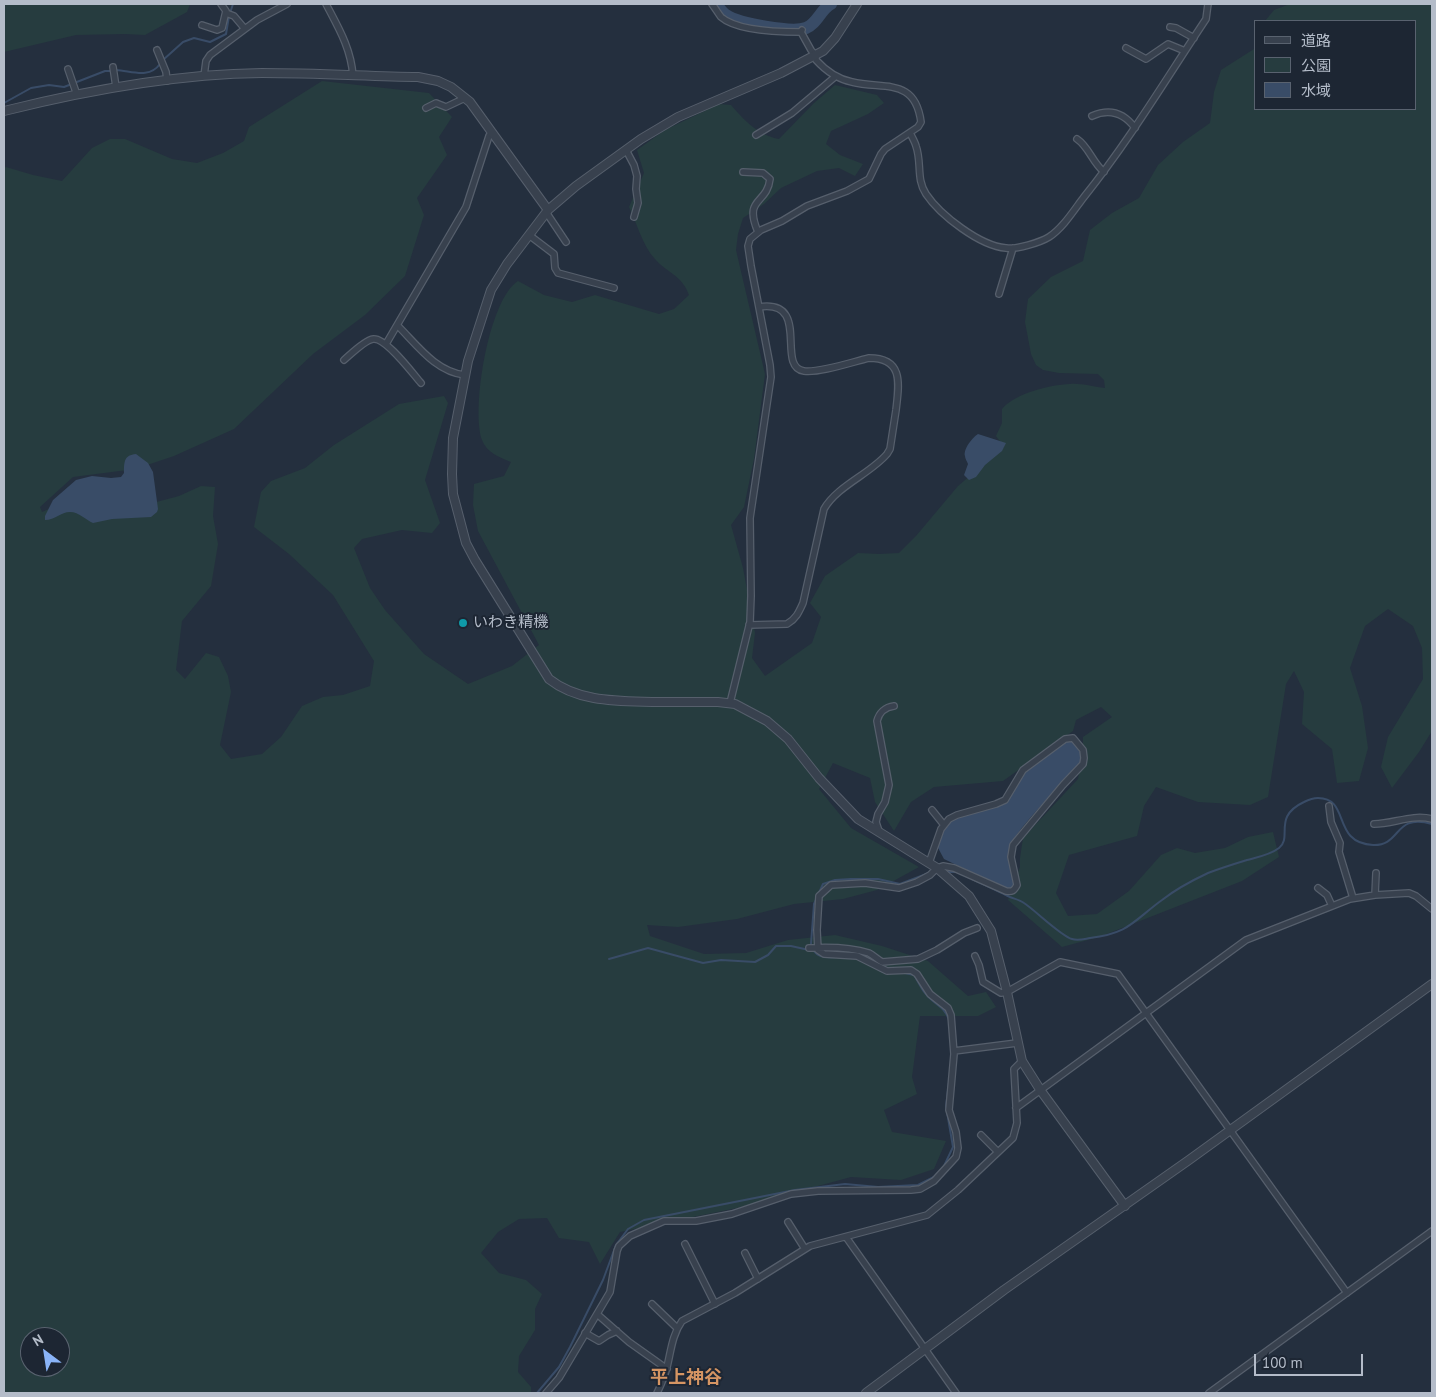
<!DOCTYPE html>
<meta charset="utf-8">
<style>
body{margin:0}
#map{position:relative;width:1436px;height:1397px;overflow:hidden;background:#242f3e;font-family:"PT Sans","Noto Sans JP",sans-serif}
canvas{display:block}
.frame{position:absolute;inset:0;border:5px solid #b4bcc9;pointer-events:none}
.legend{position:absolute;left:1254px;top:20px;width:162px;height:90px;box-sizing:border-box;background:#1d2633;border:1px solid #59626f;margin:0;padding:6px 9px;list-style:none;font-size:15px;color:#b4bcc9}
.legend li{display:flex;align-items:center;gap:10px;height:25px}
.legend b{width:25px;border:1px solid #59626f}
.north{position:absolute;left:20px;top:1327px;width:50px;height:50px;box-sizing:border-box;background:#1d2633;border:1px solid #59626f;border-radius:50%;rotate:329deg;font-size:14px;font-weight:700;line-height:20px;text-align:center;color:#b4bcc9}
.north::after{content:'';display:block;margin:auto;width:18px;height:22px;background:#8ab4f8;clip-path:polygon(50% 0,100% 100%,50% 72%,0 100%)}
.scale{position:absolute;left:1254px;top:1354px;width:109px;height:22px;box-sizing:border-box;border:2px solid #b4bcc9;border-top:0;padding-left:6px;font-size:15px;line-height:18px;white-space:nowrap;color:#b4bcc9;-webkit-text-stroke:4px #1d2633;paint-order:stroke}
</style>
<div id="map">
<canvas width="1436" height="1397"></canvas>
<div class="frame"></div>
<ul class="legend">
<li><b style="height:6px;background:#38414e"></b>道路</li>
<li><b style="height:14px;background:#263c3f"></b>公園</li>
<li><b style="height:14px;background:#394c67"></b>水域</li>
</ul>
<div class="north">N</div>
<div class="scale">100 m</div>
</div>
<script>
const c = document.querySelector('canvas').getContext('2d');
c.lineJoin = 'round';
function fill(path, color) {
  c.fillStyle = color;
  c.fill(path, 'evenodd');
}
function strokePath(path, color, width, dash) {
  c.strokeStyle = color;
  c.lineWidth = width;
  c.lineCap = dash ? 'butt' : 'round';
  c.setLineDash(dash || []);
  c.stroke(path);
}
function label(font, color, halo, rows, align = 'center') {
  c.font = font + ' "PT Sans","Noto Sans JP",sans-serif';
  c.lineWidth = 4;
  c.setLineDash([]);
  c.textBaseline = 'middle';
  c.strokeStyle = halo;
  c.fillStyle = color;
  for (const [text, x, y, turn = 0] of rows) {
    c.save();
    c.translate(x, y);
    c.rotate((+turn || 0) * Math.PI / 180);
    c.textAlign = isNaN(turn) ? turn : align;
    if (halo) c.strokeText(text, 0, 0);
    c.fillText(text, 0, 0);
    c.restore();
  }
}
fill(new Path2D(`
 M 4,4 L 190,4 L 187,12 L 145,35 L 125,34 L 76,35 L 4,52 Z
 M 1290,4 L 1432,4 L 1432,731 L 1419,752 L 1392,788 L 1381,767 L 1388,737 L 1423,679 L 1422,648 L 1413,626 L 1388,609 L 1365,626 L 1350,668 L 1362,706 L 1368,748 L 1359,781 L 1337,783 L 1332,749 L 1302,724 L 1304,692 L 1294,671 L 1286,684 L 1268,797 L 1250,805 L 1198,802 L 1156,787 L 1144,806 L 1137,836 L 1069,855 L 1056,893 L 1068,916 L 1097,914 L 1129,891 L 1161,855 L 1177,848 L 1195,853 L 1225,848 L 1248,837 L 1273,832 L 1279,857 L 1242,881 L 1099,937 L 1062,947 L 1008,900 L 1020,867 L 1020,858 L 1023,838 L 1078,779 L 1083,750 L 1083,737 L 1112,717 L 1101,707 L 1076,720 L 1073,731 L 1003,781 L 934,787 L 911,802 L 894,831 L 875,802 L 870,778 L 833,763 L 819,789 L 851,828 L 919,867 L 877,890 L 843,899 L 794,904 L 737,919 L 678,927 L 647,925 L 650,936 L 704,954 L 746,953 L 788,940 L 835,935 L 882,946 L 928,961 L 968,996 L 986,992 L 996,1007 L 978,1016 L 920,1016 L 912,1077 L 917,1094 L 884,1110 L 892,1132 L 946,1141 L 934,1169 L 901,1180 L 851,1177 L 737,1208 L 620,1232 L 600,1264 L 589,1242 L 559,1238 L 547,1218 L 519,1219 L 498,1232 L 481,1253 L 499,1273 L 526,1280 L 542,1294 L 535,1309 L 535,1330 L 519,1356 L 518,1372 L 531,1387 L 531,1393 L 4,1393 L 4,168 L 6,167 L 33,175 L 62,181 L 92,148 L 110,139 L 125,139 L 172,159 L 197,163 L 223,153 L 244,141 L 249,127 L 322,81 L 429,93 L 452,117 L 439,137 L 447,155 L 417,198 L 424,215 L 405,276 L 365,315 L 313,354 L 234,429 L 174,456 L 135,469 L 73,477 L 40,507 L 42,512 L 56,506 L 145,505 L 179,496 L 201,486 L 215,487 L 213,516 L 218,544 L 211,586 L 182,621 L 176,670 L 185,679 L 206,653 L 219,657 L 228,676 L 231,692 L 220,745 L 231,759 L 262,754 L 281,737 L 302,706 L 323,697 L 343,695 L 370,686 L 374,661 L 333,595 L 289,554 L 254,527 L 261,492 L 271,481 L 305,468 L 334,445 L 399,404 L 444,396 L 448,403 L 425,480 L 440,523 L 432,533 L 402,530 L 362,539 L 354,548 L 370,588 L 385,610 L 424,654 L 468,684 L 512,666 L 539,645 L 478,531 L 473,505 L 474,484 L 504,476 L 511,462 C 499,457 487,453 482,440 C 471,408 489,299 518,281 L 544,295 L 572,302 L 595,295 L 659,314 L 674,309 L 689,295 C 682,275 667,273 655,259 C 642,245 637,223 629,207 L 644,173 L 637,150 L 665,130 L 719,104 L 731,105 C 745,121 758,135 779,139 L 814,103 L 835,85 L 877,95 L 884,103 L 868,114 L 831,131 L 826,144 L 840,155 L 863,164 L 855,176 L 839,168 L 817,171 L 781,188 L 764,204 L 743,218 L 738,234 L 736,250 L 765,374 L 754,459 L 744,507 L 731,525 L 743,568 L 755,633 L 752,658 L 765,676 L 812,643 L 821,617 L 810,603 L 825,576 L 858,553 L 879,554 L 899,553 L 916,536 L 958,486 L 1004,447 L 996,436 L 1002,423 L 1002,409 C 1016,393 1049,385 1070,384 C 1081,383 1094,387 1105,388 L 1104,380 L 1098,374 L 1059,373 L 1043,370 L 1036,365 L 1031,354 L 1025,322 L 1028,299 L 1051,277 L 1083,261 L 1090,230 L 1112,213 L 1139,198 L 1158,165 L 1183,142 L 1210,123 L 1214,92 L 1221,70 L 1254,49 L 1255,46 L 1255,109 L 1415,109 L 1415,21 L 1265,21 L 1274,10 ZM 30,1337 L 60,1337 L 60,1367 L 30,1367 Z`), '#263c3f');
fill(new Path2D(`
 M 978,434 L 1006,443 L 1002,451 L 985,465 L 976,477 L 969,480 L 964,475 L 968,464 C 967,461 965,459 965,456 C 963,449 973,437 978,434 Z
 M 136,454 L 148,463 L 153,472 L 158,509 L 157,512 L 151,517 L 112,519 L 93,523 C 86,520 79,512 70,512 C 61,512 55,520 45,520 L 45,516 L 53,500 L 76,480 L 92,476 L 111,478 L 121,477 L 124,473 C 124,462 124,455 136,454 Z
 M 1067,741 L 1072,741 L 1080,752 L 1081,762 C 1067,780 1012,832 1009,850 C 1008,861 1012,874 1015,885 L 1011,889 L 1006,889 L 944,859 L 937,846 L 943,830 L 951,821 L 958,817 L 997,807 L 1006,802 L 1025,772 Z`), '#394c67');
strokePath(new Path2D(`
 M 163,60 L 183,42 L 194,38 L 210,42 L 226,34 L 229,16 L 233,4
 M 116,70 C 132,71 149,79 160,64
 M 4,103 L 31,88 L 49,85 L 64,87 L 105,71 L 111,71
 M 947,872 L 957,872
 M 972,879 C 985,885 998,891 1010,897 C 1015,899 1020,900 1024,903 C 1036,911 1061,936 1072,939 C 1078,941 1084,939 1090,938 C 1130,933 1133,921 1162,900 C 1176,889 1191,881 1208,873 C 1221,868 1234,864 1247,860 C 1258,857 1270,855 1279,848 C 1293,837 1272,817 1304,802 C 1308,800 1313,798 1318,798 C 1351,798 1331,843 1373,845 C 1402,846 1393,813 1432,824
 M 836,957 C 824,958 814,957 811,944 L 814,904 L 823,884 L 835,880 L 851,879 L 878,879 L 900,884 L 929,873
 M 609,959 L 648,948 L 703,963 L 721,960 L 755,962 L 768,955 L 776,946 L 791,946 L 809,950
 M 874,967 L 883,972
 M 905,973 L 914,975 C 918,981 921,988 925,993 C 933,1004 945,1006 949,1020
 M 951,1044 L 951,1062
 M 944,1166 L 953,1147 L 946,1106 L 949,1082
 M 537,1393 L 559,1367 L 570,1347 L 603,1280 L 616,1245 L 628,1229 L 644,1220 L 795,1190 L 845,1184 L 878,1187 L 918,1185 L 936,1176`), '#394c67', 2);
strokePath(new Path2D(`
 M 716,4 C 719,8 722,12 726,15 C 739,24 792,33 806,28 C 817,24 821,9 831,4`), '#394c67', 12);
const minor = new Path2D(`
 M 326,4 C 338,27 351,48 353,76
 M 712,4 C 715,8 718,13 721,17 C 737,31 781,32 801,32
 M 226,13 L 234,16 L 245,29
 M 202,25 L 217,30 L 222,28 L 226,11 L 221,4
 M 1170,27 L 1176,28 L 1194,38
 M 1126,48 L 1146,59 L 1168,44 L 1185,51
 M 157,50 L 166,72 L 167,81
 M 113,67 L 116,87
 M 68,69 L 77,95
 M 204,76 L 206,61 L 210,55 L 257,20 L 287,4
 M 426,108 L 436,103 L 446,107 L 465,98
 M 1092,116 C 1110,108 1124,113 1135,128
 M 910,133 C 912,137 915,142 916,146 C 922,163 916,179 926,194 C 940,215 980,246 1006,248 C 1016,250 1041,242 1049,237 C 1063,228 1074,210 1084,197 C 1129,141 1166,79 1206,19 L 1208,4
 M 756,135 L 792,113 L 836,76
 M 1077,139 C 1089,147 1092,162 1104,172
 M 626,150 L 634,165 L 637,176 L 636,189 L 638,203 L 634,217
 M 743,172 L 763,173 L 770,179 C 767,205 743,197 758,232
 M 546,212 L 566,242
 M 529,235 L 554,254 L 555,268 L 558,273 L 614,288
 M 999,294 L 1013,248
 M 398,326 C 417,345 436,372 465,375
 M 386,344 L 466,207 L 489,136 L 492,132
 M 344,360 C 351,354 365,340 373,339 C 386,337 413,374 421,383
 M 749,625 L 787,624 C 796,619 799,612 803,603 L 824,509 C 837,486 870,474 887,454 L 890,449 C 892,436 894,423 896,410 C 899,384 904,358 869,358 C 852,362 820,373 804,371 C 775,367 812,299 759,307
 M 730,703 L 750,622 L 751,596 L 750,518 L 771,377 L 770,365 L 751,266 L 748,246 L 750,239 L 761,230 L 782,221 L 807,206 L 847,191 L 869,179 L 881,154 L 885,149 L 918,127 L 921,122 C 915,77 884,90 852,82 C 837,79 826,71 816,60 L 816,56 L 811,50 L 801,32 L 802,30
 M 1329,806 L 1331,822 L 1340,843 L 1339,852 L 1353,898
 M 932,810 L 944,825
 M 1374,824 C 1394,824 1411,814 1432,819
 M 879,831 L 876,822 L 878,814 L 885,802 L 889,785 L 877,721 C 879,713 885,707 894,706
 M 1318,888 L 1327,895 L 1332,906
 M 1375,895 L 1376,873
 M 809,948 C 828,947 850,947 869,953 C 873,955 877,959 882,962 L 918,959 L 937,950 L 964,933 L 977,928
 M 975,956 L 979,965 L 983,982 L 1001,993 L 1007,992 L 1060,962 L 1118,974 L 1347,1293
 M 954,1051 L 1017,1043
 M 1016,1108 L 1246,940 L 1350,899 L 1375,895 L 1409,893 L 1416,896 L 1432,909
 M 981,1135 L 998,1152
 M 788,1222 L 805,1249
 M 846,1237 L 956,1393
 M 685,1244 L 715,1304
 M 745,1253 L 758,1279
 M 652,1304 L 677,1328
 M 597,1314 L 629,1342 L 667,1369
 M 585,1333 L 599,1341 L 608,1335 L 617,1331
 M 546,1393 L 559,1378 L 610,1292 L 617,1251 L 619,1246 L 630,1236 L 664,1221 L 696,1221 L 732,1214 L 791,1194 L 818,1191 L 911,1190 L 920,1189 L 934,1181 L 956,1157 L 958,1148 L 956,1132 L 949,1110 L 954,1054 L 951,1015 L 948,1008 L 930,994 L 917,974 L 911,970 L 887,971 L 857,956 L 824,954 L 818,950 L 817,930 L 819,896 L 831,885 L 865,883 L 899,888 L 917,882 L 930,875 L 937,868 L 943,866 L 954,868 L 1006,891 C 1012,892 1014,891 1017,885 L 1011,857 L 1013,845 L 1063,785 L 1083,764 L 1084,758 L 1083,750 L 1073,738 L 1065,739 L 1023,770 L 1005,800 L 996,804 L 957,815 L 949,819 L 941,829 L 929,863
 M 657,1393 C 661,1385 665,1376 667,1367 C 671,1351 672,1335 682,1321 L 735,1293 L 810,1246 L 927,1215 L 958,1190 L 1013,1138 L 1017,1123 L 1014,1069 L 1022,1061
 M 1209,1393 L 1432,1231`);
const tertiary = new Path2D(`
 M 857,4 L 835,38 L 823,51 L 781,73 L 678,117 L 641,139 L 576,186 L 548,210 L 507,264 L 491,290 L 468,361 L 453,438 L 452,474 L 453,494 L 466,543 L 475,560 L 549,679 C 578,702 617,701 652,702 C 674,702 696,702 718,702 L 735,704 L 767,721 L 788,739 L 819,778 L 858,819 L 937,868 L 969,896 L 991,931 L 1007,992 L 1022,1061 L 1041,1091 L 1125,1206
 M 4,111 C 88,90 175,74 262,73 C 314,73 366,76 418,77 L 438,81 L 451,87 L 470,102 L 548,210
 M 866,1393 L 1004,1290 L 1189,1160 L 1432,984`);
strokePath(minor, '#565f6c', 8);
strokePath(tertiary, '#565f6c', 10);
strokePath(minor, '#38414e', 5.5);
strokePath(tertiary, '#38414e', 8);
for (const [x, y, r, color] of [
 [463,623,5,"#0f9aa8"]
]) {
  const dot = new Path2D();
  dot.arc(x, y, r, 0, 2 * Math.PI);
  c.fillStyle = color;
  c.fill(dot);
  strokePath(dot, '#1d2633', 2);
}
label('15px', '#b4bcc9', '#1d2633', [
 ["いわき精機",473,623]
], 'left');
label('bold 18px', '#d59563', '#1d2633', [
 ["平上神谷",686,1378]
]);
</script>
